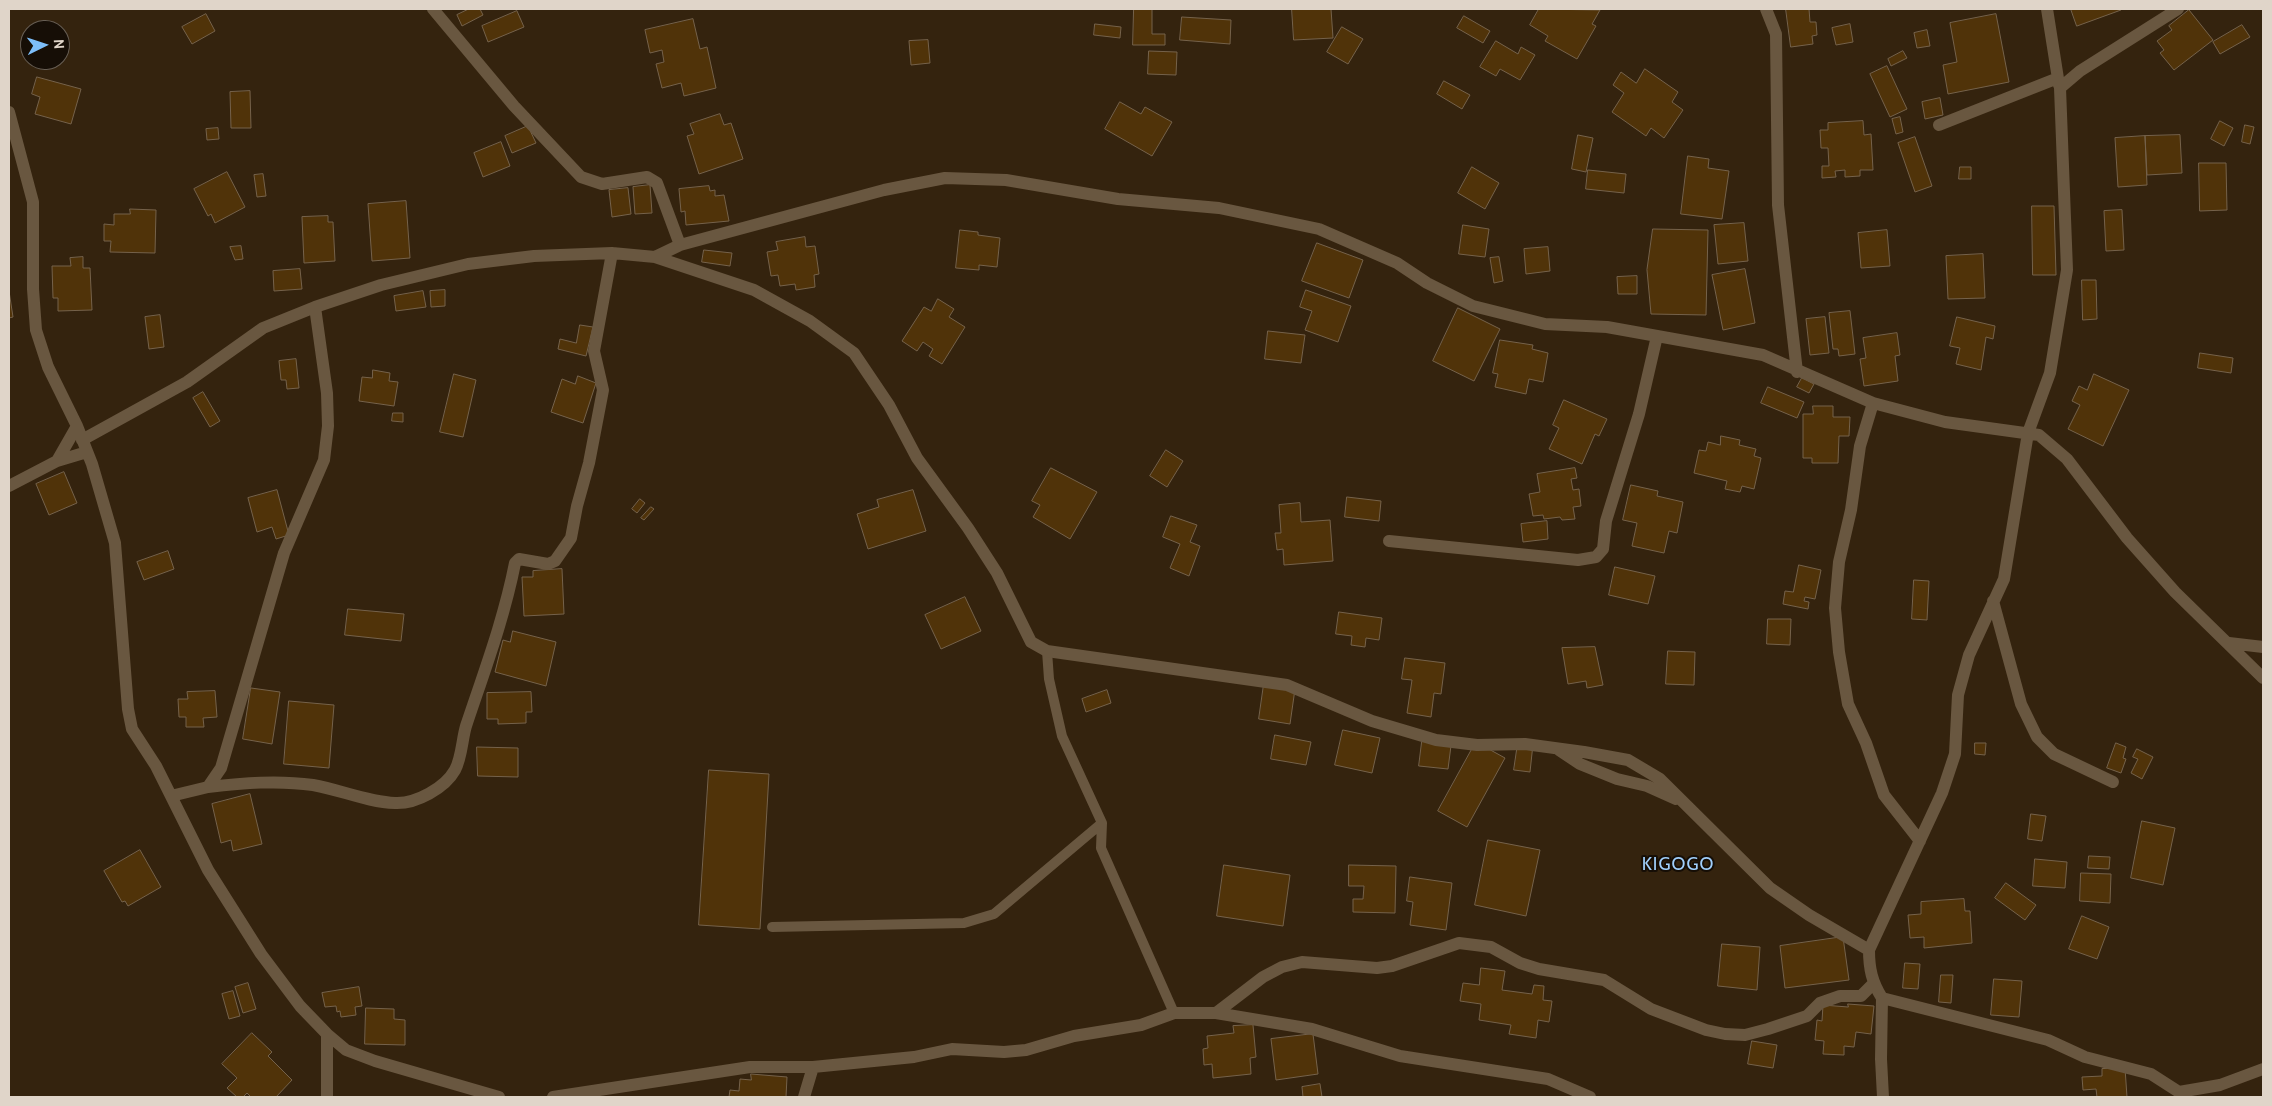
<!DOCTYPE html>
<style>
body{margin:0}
#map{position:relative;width:2272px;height:1106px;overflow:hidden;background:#34230e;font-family:Cabin,sans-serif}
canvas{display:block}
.frame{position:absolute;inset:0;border:10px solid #e0d5c9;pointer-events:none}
.north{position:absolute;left:20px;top:20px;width:50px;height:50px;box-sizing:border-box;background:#160e06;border:1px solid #675e54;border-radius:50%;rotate:86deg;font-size:14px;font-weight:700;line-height:20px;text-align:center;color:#e0d5c9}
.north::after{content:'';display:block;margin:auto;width:18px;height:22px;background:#7dbef9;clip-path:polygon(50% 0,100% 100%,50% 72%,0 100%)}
</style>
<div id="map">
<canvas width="2272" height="1106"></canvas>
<div class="frame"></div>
<div class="north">N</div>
</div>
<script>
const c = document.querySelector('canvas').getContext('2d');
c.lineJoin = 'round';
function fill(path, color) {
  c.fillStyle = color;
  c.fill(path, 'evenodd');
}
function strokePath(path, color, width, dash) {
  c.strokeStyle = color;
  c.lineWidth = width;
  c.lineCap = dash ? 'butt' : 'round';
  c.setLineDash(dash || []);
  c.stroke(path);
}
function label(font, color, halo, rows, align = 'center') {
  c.font = font + ' Cabin,sans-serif';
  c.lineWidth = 4;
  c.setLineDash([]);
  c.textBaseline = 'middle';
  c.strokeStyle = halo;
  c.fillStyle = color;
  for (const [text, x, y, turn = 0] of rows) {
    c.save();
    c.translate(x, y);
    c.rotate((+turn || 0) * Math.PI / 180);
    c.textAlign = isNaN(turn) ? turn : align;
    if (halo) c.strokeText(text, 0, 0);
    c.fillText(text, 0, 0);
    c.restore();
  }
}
const building = new Path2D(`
 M 469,9 L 480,9 L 483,15 L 462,26 L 457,15 Z
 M 1134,9 L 1152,9 L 1152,34 L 1165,34 L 1165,45 L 1133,45 Z
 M 1292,9 L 1331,9 L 1333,38 L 1294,40 Z
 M 1539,9 L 1600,10 L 1592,24 L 1596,26 L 1577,59 L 1545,41 L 1548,36 L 1530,25 Z
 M 1786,9 L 1809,9 L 1810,22 L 1816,22 L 1817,35 L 1812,36 L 1813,44 L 1791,47 Z
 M 2071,9 L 2121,9 L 2121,10 L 2077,26 Z
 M 2189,10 L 2213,40 L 2174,70 L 2160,53 L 2164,50 L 2157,41 L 2172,30 L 2169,26 Z
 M 517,11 L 524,27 L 488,42 L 482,26 Z
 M 206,14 L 215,31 L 192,44 L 182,27 Z
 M 1996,14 L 2009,82 L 1948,94 L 1943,65 L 1957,62 L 1950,23 Z
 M 1464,16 L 1490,31 L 1483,43 L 1457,28 Z
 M 1182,17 L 1231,20 L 1230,44 L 1180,40 Z
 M 693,19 L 700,49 L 707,47 L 716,88 L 684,96 L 681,83 L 662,88 L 656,64 L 664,62 L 662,50 L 650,53 L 645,30 Z
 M 1095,24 L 1121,27 L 1120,38 L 1094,35 Z
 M 1850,24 L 1853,42 L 1836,45 L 1832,28 Z
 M 2242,25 L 2250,37 L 2220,54 L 2213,42 Z
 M 1342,27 L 1363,39 L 1348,64 L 1327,52 Z
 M 1927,30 L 1930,46 L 1917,48 L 1914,33 Z
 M 928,40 L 930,63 L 911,65 L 909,41 Z
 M 1496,41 L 1518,54 L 1521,47 L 1535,55 L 1520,80 L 1500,69 L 1496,76 L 1480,67 Z
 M 1149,51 L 1177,52 L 1176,75 L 1148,74 Z
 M 1903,51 L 1907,58 L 1891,66 L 1888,59 Z
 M 1887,66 L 1907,109 L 1890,117 L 1870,74 Z
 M 1645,69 L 1678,92 L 1672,102 L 1683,110 L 1664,138 L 1651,128 L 1646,136 L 1612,112 L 1624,93 L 1613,85 L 1621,72 L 1636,83 Z
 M 37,77 L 81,89 L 71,124 L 35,114 L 40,97 L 32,94 Z
 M 1444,81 L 1470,95 L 1462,109 L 1437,94 Z
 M 250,91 L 251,128 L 231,128 L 230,92 Z
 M 1940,98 L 1943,115 L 1925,119 L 1922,102 Z
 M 1120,102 L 1141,114 L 1145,107 L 1172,122 L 1152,156 L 1105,129 Z
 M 720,114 L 724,125 L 731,123 L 743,159 L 699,174 L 687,136 L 694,134 L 690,124 Z
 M 1900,117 L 1903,132 L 1896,134 L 1892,119 Z
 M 1863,121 L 1864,135 L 1871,134 L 1873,170 L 1860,170 L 1860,176 L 1845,177 L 1845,170 L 1835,171 L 1836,177 L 1822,178 L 1822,166 L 1829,166 L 1828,148 L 1821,148 L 1820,130 L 1828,130 L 1828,123 Z
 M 2220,121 L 2233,128 L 2224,146 L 2211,139 Z
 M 2245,125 L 2254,127 L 2250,144 L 2242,142 Z
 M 528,126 L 536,143 L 512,153 L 505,136 Z
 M 218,128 L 219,139 L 207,140 L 206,129 Z
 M 1578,135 L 1593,138 L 1586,172 L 1572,169 Z
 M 2180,135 L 2182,173 L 2147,175 L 2145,136 Z
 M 2145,136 L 2147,185 L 2118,187 L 2115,138 Z
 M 1915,137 L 1932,186 L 1915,192 L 1898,143 Z
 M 501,142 L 510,166 L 483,177 L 474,153 Z
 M 1688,156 L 1709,159 L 1708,168 L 1729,171 L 1722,219 L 1681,214 Z
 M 2199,163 L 2226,163 L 2227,210 L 2200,211 Z
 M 1472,167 L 1499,183 L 1485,209 L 1458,193 Z
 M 1960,167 L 1971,167 L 1971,179 L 1959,179 Z
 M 1588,170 L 1626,174 L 1624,193 L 1586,189 Z
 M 227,172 L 245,207 L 215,223 L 211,214 L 208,216 L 194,189 Z
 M 263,174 L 266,196 L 257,197 L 254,175 Z
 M 650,185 L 652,213 L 635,214 L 633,187 Z
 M 709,186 L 710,191 L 715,190 L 715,196 L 724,195 L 729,221 L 686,225 L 685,211 L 681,212 L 679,189 Z
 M 628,188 L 631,214 L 612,217 L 609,190 Z
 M 406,201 L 410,258 L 372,261 L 368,204 Z
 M 2032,206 L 2054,206 L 2056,275 L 2033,275 Z
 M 130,209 L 156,210 L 155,253 L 110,252 L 111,241 L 104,241 L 104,224 L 114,225 L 114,214 L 130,214 Z
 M 2122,210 L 2124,250 L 2106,251 L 2104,211 Z
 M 328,216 L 328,222 L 333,222 L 335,261 L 304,263 L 302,217 Z
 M 1744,223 L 1748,261 L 1718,264 L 1714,225 Z
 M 1463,225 L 1489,229 L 1485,257 L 1459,254 Z
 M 1653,229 L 1708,230 L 1706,315 L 1651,314 L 1647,270 Z
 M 960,230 L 978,232 L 978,235 L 1000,238 L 997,267 L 979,265 L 979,270 L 956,268 Z
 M 1887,230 L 1890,266 L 1861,268 L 1858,233 Z
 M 805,237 L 806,247 L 815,246 L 819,274 L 814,275 L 815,287 L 796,290 L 795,284 L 780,286 L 778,275 L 771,276 L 767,252 L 778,250 L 776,242 Z
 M 1317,243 L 1363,260 L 1349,298 L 1302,281 Z
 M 241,246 L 243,259 L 235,260 L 230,247 Z
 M 1548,247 L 1550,271 L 1526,274 L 1524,249 Z
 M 704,250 L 732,253 L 730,266 L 702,262 Z
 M 1983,254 L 1985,298 L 1948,299 L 1946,256 Z
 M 83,257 L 83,268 L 90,268 L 92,310 L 58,311 L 58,298 L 53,298 L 52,266 L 71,266 L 70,258 Z
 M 1499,257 L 1503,281 L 1494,283 L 1490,258 Z
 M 300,269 L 302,289 L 274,291 L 273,271 Z
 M 1745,269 L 1755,323 L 1723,330 L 1712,275 Z
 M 1637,276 L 1637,294 L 1618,294 L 1617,277 Z
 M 2082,280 L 2096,280 L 2097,319 L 2083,320 Z
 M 445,290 L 445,306 L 431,307 L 430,291 Z
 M 1306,290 L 1351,306 L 1338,342 L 1305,330 L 1312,311 L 1300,307 Z
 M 9,291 L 13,317 L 9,318 Z
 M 423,291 L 426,307 L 396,311 L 394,296 Z
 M 938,299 L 954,309 L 949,317 L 965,327 L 942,364 L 929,356 L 933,349 L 923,342 L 917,351 L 902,341 L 924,307 L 931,311 Z
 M 1458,308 L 1500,329 L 1474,381 L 1433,361 Z
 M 1850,311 L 1855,354 L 1839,356 L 1838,349 L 1833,349 L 1829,313 Z
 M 160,315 L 164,347 L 149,349 L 145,317 Z
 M 1825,317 L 1829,353 L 1810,355 L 1806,319 Z
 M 1957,317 L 1995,326 L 1993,339 L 1986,337 L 1981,370 L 1956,364 L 1960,348 L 1950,346 Z
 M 580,325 L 593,327 L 586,356 L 558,349 L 560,339 L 576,343 Z
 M 1268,331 L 1305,335 L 1301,363 L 1265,359 Z
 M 1897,333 L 1900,355 L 1895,356 L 1898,381 L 1864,386 L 1860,359 L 1866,358 L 1863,338 Z
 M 1500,340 L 1533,345 L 1532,349 L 1548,353 L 1543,382 L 1529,379 L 1526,394 L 1495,387 L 1498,374 L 1493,373 Z
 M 2200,353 L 2233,358 L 2231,373 L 2198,368 Z
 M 296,359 L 299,388 L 287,389 L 286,380 L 281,380 L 279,361 Z
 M 373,370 L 390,373 L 389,381 L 398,382 L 394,406 L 359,401 L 362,377 L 372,378 Z
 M 454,374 L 476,380 L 463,437 L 440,432 Z
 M 2094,374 L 2129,390 L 2103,446 L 2068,429 L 2080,405 L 2072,401 L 2079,386 L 2087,390 Z
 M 578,376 L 596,383 L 583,423 L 551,412 L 562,379 L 575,384 Z
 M 1802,378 L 1814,384 L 1809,393 L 1797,387 Z
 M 1768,387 L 1804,402 L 1797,418 L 1761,403 Z
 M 203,392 L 220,421 L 210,427 L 193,398 Z
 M 1564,400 L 1607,419 L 1599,436 L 1595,434 L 1582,464 L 1549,449 L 1559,428 L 1553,425 Z
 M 1813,406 L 1833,406 L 1833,417 L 1850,417 L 1849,436 L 1839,436 L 1838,463 L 1812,463 L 1812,458 L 1803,458 L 1803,414 L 1813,414 Z
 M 393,413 L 403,413 L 403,422 L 392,421 Z
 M 1721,436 L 1740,440 L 1739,445 L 1756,449 L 1754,456 L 1761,458 L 1754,489 L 1742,486 L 1740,492 L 1725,489 L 1727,481 L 1694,473 L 1699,450 L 1706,451 L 1708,442 L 1720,445 Z
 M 1166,450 L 1183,461 L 1167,487 L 1150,476 Z
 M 1051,468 L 1097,492 L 1070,539 L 1033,517 L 1040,505 L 1032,501 Z
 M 1575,468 L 1577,478 L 1571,479 L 1573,490 L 1579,489 L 1581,506 L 1573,507 L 1575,519 L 1562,520 L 1560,517 L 1544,519 L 1543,515 L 1533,516 L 1529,494 L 1540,492 L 1537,474 Z
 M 64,472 L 77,503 L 49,515 L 36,484 Z
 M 1631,485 L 1658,491 L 1657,496 L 1683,502 L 1677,533 L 1669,531 L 1664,553 L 1632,546 L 1637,523 L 1623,520 Z
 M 277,490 L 289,535 L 276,539 L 272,527 L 257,532 L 248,498 Z
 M 913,490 L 926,531 L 868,549 L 857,514 L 879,507 L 877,500 Z
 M 1347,497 L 1381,501 L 1379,521 L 1345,517 Z
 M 640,499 L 645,503 L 637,513 L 632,509 Z
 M 1300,503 L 1301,522 L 1330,520 L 1333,561 L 1284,565 L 1283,549 L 1277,550 L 1275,533 L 1281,533 L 1279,505 Z
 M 651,507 L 654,509 L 644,520 L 641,518 Z
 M 1171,516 L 1197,525 L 1190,542 L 1200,546 L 1189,576 L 1170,568 L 1180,544 L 1163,537 Z
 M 1547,521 L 1548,539 L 1523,542 L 1521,524 Z
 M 168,551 L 174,569 L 144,580 L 137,562 Z
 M 1799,565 L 1821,570 L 1815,599 L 1805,597 L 1804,601 L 1809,602 L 1808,609 L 1783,604 L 1785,591 L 1793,592 Z
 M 1615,567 L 1655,576 L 1648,604 L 1609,595 Z
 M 562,569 L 564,614 L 524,616 L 522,577 L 533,577 L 533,571 Z
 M 1914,580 L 1929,581 L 1927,620 L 1912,619 Z
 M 965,597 L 981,631 L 941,649 L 925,615 Z
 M 348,609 L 404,614 L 401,641 L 345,635 Z
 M 1339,612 L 1382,618 L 1379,640 L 1366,638 L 1365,647 L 1351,645 L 1352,636 L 1336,634 Z
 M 1768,619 L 1791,619 L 1790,645 L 1767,644 Z
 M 513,631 L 556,642 L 546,686 L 495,672 L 503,640 L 510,642 Z
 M 1595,647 L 1603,685 L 1587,688 L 1586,681 L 1568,684 L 1562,648 Z
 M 1668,651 L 1695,652 L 1694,685 L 1666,684 Z
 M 1405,658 L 1445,663 L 1441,694 L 1434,693 L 1431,717 L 1407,713 L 1412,680 L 1402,679 Z
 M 1264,684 L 1295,689 L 1290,724 L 1259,719 Z
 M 251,688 L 280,692 L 272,744 L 243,739 Z
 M 1107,690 L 1111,703 L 1086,712 L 1082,699 Z
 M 215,691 L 217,717 L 203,718 L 204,727 L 186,727 L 186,717 L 179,717 L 178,699 L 188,699 L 187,692 Z
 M 531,692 L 532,712 L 526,712 L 526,723 L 498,724 L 498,719 L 487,719 L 487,693 Z
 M 289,701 L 334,705 L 329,768 L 284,764 Z
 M 1343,730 L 1380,738 L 1372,773 L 1335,765 Z
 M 1423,734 L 1452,738 L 1448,769 L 1419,766 Z
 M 1275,735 L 1311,742 L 1306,765 L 1271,759 Z
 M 1476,742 L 1505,758 L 1467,827 L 1438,811 Z
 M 1518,743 L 1533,744 L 1530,772 L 1514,770 Z
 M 1975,743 L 1986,743 L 1985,755 L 1975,754 Z
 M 2116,743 L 2126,747 L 2123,758 L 2126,759 L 2121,773 L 2107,768 Z
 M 477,747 L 518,748 L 518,777 L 478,776 Z
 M 2137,749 L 2153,757 L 2142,779 L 2131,773 L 2138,759 L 2133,757 Z
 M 709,770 L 769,774 L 760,929 L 699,925 Z
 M 250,794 L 262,844 L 233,851 L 231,840 L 221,843 L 212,804 Z
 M 2031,814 L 2046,816 L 2042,841 L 2028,839 Z
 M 2142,821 L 2175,828 L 2163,885 L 2131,878 Z
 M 1488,840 L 1540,850 L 1526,916 L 1475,905 Z
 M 140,850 L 161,887 L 128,906 L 125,901 L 122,902 L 104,871 Z
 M 2089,856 L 2110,857 L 2109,869 L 2088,868 Z
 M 2035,859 L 2067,862 L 2065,888 L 2033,886 Z
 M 1224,865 L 1290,875 L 1283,926 L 1217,916 Z
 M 1349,865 L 1396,866 L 1395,913 L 1353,912 L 1353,899 L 1363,899 L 1364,886 L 1349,886 Z
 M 2081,873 L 2111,874 L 2110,903 L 2080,901 Z
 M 1410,877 L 1452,883 L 1446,930 L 1410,925 L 1413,902 L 1407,901 Z
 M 2006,883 L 2036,905 L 2025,920 L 1995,898 Z
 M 1964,899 L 1965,911 L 1970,911 L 1972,943 L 1924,948 L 1924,937 L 1910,938 L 1908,915 L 1921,914 L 1921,902 Z
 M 2082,916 L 2109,927 L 2097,959 L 2069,949 Z
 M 1843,937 L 1849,980 L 1785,988 L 1780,946 Z
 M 1722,944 L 1760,947 L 1757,990 L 1718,986 Z
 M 1905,963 L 1920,964 L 1918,989 L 1903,988 Z
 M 1481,968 L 1505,971 L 1502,990 L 1532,994 L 1534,985 L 1544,986 L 1543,1000 L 1552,1001 L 1549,1022 L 1538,1020 L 1536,1038 L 1509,1034 L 1511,1025 L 1479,1020 L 1481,1004 L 1460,1001 L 1463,983 L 1479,985 Z
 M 1941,975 L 1953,975 L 1951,1003 L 1939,1002 Z
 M 1994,979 L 2022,981 L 2019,1017 L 1991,1015 Z
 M 248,983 L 256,1009 L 243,1013 L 235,987 Z
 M 359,987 L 362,1006 L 355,1007 L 356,1015 L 341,1017 L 340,1011 L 337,1012 L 336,1006 L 325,1007 L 322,993 Z
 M 233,991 L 240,1016 L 229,1019 L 222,994 Z
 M 1848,1004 L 1874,1006 L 1871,1034 L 1856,1032 L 1854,1047 L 1844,1046 L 1844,1055 L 1823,1054 L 1824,1041 L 1815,1040 L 1817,1020 L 1822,1021 L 1823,1005 L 1848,1007 Z
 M 366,1008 L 394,1009 L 394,1019 L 405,1020 L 405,1045 L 365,1044 Z
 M 1253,1025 L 1256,1057 L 1250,1058 L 1251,1074 L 1213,1078 L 1212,1064 L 1204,1065 L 1203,1049 L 1208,1048 L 1207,1036 L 1234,1033 L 1233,1026 Z
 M 252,1033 L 272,1052 L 268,1056 L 292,1080 L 276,1097 L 251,1097 L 247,1093 L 243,1097 L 237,1097 L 227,1088 L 237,1078 L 222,1064 Z
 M 1313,1034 L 1318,1074 L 1276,1080 L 1271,1039 Z
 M 1752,1041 L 1777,1045 L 1773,1068 L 1748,1064 Z
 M 2125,1068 L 2127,1097 L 2097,1097 L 2096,1089 L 2083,1090 L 2082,1077 L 2102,1076 L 2102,1069 Z
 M 751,1074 L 787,1077 L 786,1097 L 729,1097 L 730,1090 L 739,1091 L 740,1079 L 751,1080 Z
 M 1320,1084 L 1322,1097 L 1303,1097 L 1302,1087 Z`);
fill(building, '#503309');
strokePath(building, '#75624b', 1);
strokePath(new Path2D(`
 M 1047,651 L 1049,679 L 1062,736 L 1102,823 L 1101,848 L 1174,1013
 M 772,927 L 964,923 L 994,914 L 1102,823`), '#695740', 10);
strokePath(new Path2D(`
 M 433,9 L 514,106 L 581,177 L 602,184 L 647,177 L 657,183 L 680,245
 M 1766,9 L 1776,34 L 1778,205 L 1797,372
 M 2047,9 L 2059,85
 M 2178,9 L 2080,71 L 2060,88 L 2067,270 L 2050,373 L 2028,433 L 2004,579 L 1969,655 L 1958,695 L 1955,754 L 1942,793 L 1869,950 C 1869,969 1872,982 1882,998 L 2048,1040 L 2085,1057 L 2151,1074 L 2179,1092 L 2220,1085 L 2263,1069
 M 9,112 L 33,202 L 33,289 L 36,330 L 48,367 L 77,426 L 92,464 L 115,543 L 128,709 L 132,729 L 156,766 L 208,870 L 261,954 L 300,1006 L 327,1034 L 346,1050 L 375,1061 L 499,1097
 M 1939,125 L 2058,78
 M 655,257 L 754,290 L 810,321 L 854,353 L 889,405 L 917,458 L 968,528 L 997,573 L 1031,642 L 1047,651 L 1287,685 L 1372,721 L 1436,740 L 1477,745 L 1525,744 L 1584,752 L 1628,760 L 1660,779 L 1770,888 L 1809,915 L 1869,950
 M 1873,403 L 1860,446 L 1851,510 L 1839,562 L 1835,608 L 1839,652 L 1848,704 L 1866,743 L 1884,795 L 1920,841
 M 82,440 L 187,382 L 263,328 L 315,307 L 381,285 L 468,264 L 534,256 L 612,253 L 655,257 L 680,245 L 884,190 L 945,178 L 1006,180 L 1118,199 L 1219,208 L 1319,229 L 1397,263 L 1427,283 L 1473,306 L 1545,324 L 1607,327 L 1763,355 L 1873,403 L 1945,422 L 2039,435 L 2067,459 L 2127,538 L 2175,592 L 2263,678
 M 57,461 L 87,452
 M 9,486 L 57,461 L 77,426
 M 1389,541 L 1578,560 L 1596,557 L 1603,549 L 1606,521 L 1639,414 L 1657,336
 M 1993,601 L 2021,704 L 2037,737 L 2054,754 L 2113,782
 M 2229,643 L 2263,647
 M 1559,750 L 1580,764 L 1617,779 L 1647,786 L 1676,799
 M 208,787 C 243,783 278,780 313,785 C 341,790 367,802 395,803 C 416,804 445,788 455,770 C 462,757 462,739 466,726 C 484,672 504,619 515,563 L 519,559 L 548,564 L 555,561 L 571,538 L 577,506 L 589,463 L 603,390 L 594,351 L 612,253
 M 171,796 L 208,787 L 221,768 L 284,553 L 324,460 L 328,426 L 327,393 L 315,307
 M 1882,998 L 1881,1059 L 1883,1097
 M 1216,1013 L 1312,1029 L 1400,1056 L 1548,1079 L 1590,1097
 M 327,1034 L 327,1097
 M 553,1097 L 750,1067 L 813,1067 L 914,1057 L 952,1049 L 1004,1052 L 1026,1050 L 1074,1036 L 1141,1025 L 1174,1013 L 1216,1013 L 1263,977 L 1282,967 L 1302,962 L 1377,968 L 1392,966 L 1459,943 L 1491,947 L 1520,963 L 1539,969 L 1604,980 L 1651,1009 L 1706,1030 L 1725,1034 L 1745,1035 L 1768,1029 L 1807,1016 L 1820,1003 L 1840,996 L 1861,996 L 1873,984
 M 804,1097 L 813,1067`), '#695740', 12);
c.letterSpacing = '1px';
label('18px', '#a0cffc', '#160e06', [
 ["KIGOGO",1678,865]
]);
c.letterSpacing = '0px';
</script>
